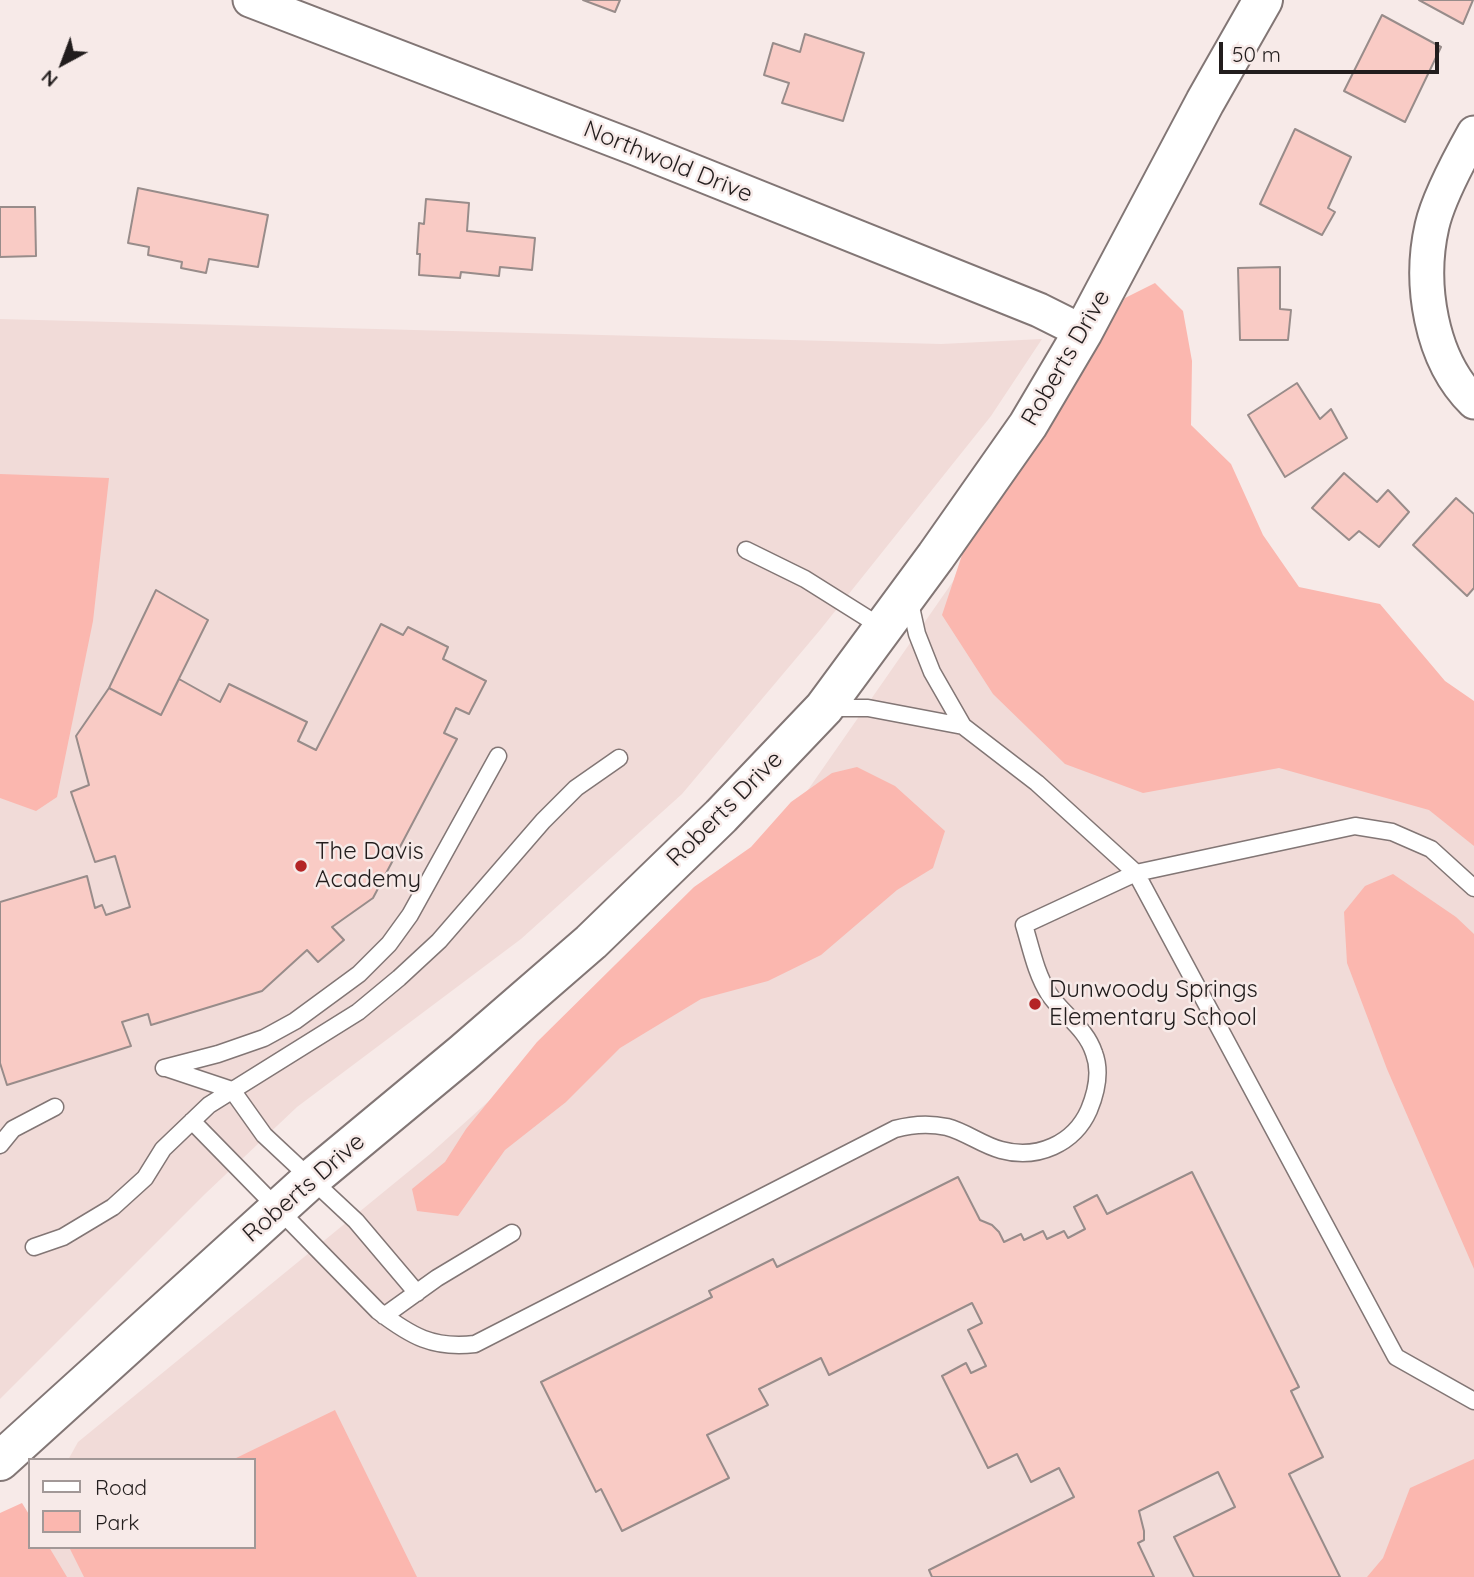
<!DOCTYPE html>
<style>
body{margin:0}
#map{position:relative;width:1474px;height:1577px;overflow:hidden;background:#f7eae8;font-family:Quicksand,sans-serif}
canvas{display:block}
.legend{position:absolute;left:28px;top:1458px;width:228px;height:91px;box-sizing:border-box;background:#f7eae8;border:2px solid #a29897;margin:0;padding:9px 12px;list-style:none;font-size:21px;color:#221d1d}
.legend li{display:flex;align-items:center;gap:14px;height:35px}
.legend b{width:35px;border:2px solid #a29897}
.north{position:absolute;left:28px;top:28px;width:70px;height:70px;-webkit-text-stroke:5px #f7eae8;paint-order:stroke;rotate:221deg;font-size:19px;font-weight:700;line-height:28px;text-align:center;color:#221d1d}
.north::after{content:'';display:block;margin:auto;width:24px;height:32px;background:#221d1d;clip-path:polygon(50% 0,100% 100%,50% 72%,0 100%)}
.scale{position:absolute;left:1219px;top:42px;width:220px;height:32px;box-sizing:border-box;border:4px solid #221d1d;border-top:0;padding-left:9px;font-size:21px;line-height:24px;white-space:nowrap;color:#221d1d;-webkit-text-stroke:5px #f7eae8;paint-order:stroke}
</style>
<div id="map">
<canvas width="1474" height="1577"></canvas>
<ul class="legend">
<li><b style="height:9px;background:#fff"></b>Road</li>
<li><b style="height:19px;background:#fbb7af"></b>Park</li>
</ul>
<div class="north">N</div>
<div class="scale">50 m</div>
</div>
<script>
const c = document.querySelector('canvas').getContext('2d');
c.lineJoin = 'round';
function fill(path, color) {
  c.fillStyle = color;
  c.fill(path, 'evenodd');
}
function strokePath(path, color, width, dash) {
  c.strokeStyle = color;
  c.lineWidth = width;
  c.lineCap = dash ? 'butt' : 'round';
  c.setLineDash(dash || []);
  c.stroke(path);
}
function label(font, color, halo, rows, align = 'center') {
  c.font = font + ' Quicksand,sans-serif';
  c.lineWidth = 5;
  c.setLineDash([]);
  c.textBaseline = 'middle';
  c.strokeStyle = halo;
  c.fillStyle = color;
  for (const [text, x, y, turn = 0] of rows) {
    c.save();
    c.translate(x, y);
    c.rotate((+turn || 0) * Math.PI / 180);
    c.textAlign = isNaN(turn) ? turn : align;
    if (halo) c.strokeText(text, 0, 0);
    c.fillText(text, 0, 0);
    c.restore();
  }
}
fill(new Path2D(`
 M 0,319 L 941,344 L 1042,339 L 991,416 L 820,630 L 682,794 L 521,939 L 297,1107 L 205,1194 L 0,1399 Z
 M 1043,452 L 1474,821 L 1474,1577 L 57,1577 L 43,1547 L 254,1547 L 254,1460 L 68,1460 L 78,1442 L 430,1154 L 764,853 Z`), '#f1dbd8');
fill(new Path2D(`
 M 1155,283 L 1183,311 L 1192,361 L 1191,425 L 1231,464 L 1263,535 L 1299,587 L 1380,604 L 1445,681 L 1474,701 L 1474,846 L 1429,810 L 1279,768 L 1143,793 L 1065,764 L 993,694 L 942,615 L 966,543 L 1038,445 L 1125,298 Z
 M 0,474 L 109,478 L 93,621 L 57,797 L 36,811 L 0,798 Z
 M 857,767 L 895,786 L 945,831 L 933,868 L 897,890 L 821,955 L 768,981 L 701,999 L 620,1048 L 566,1102 L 505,1150 L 458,1216 L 417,1211 L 412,1189 L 445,1162 L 466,1129 L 537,1042 L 694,887 L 751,847 L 791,802 L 832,773 Z
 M 1393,874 L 1456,917 L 1474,934 L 1474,1269 L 1387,1069 L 1347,963 L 1344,912 L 1365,886 Z
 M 335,1410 L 417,1577 L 84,1577 L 69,1547 L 254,1547 L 254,1460 L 232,1460 Z
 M 1474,1459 L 1474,1577 L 1367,1577 L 1383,1558 L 1410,1488 Z
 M 22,1503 L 30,1516 L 30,1547 L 49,1547 L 67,1577 L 0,1577 L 0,1513 Z`), '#fbb7af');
const building = new Path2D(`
 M 583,0 L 620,0 L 615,12 Z
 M 1419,0 L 1473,0 L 1463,24 Z
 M 1382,15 L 1441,47 L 1405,122 L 1344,91 Z
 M 805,34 L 864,53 L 843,121 L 782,103 L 789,83 L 764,75 L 773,43 L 800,52 Z
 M 1295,129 L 1351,157 L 1328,208 L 1335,212 L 1322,235 L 1260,204 Z
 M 138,188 L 268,215 L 258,267 L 209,259 L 206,273 L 181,268 L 182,262 L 148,255 L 149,247 L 128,243 Z
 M 426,199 L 469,203 L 467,231 L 535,238 L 532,270 L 500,267 L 499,276 L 461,272 L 460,278 L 419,275 L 420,254 L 417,254 L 419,223 L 424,224 Z
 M 0,207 L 35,207 L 36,256 L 0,257 Z
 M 1280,267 L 1280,309 L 1291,310 L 1288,340 L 1240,340 L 1238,268 Z
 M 1297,383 L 1320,419 L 1331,409 L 1347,438 L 1285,477 L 1248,415 Z
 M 1344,473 L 1377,502 L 1388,490 L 1409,512 L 1379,547 L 1359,531 L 1349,540 L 1312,508 Z
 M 1456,498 L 1474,514 L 1474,588 L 1467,596 L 1413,545 Z
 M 156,590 L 208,620 L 161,715 L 109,688 Z
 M 381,624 L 403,635 L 408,627 L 448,647 L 443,659 L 486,681 L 469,714 L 456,708 L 444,733 L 457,739 L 373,898 L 332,927 L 344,940 L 318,962 L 307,950 L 262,991 L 151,1025 L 148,1014 L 122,1022 L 131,1046 L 7,1085 L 0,1063 L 0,902 L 87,876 L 95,908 L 102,905 L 106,915 L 130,907 L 115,856 L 95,862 L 71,792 L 89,785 L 76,736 L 109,688 L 161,715 L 179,679 L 220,702 L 229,684 L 307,722 L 298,741 L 316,750 Z
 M 1192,1172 L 1299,1387 L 1291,1391 L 1323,1457 L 1289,1474 L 1340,1577 L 1194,1577 L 1174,1537 L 1235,1507 L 1218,1472 L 1139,1511 L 1144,1531 L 1144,1540 L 1138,1543 L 1154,1577 L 932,1577 L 929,1570 L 1074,1497 L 1059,1468 L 1031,1482 L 1017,1454 L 988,1468 L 942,1376 L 966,1363 L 971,1373 L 986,1366 L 968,1330 L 982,1323 L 972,1303 L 829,1375 L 821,1358 L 759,1389 L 768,1405 L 707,1435 L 729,1478 L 622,1531 L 601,1489 L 596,1492 L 541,1382 L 712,1297 L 709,1291 L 773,1259 L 777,1267 L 958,1177 L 980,1220 L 992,1225 L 999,1232 L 1004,1242 L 1021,1234 L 1024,1240 L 1043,1231 L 1047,1239 L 1064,1231 L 1068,1238 L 1085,1229 L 1074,1207 L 1097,1195 L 1107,1214 Z`);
fill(building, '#f9cbc5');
strokePath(building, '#988c8a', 2);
const lane = new Path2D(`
 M 746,550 L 805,579 L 883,628
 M 909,598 L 917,634 L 932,672 L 963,726 L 1037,783 L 1136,873 L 1396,1357 L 1474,1401
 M 827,708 L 868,708 L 963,726
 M 164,1068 L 218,1054 L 264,1038 L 295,1021 L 359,974 L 389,944 L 410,915 L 498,756
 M 166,1068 L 232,1090 L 264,1135 L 356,1221 L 417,1293
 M 192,1121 L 378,1311 C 411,1336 433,1349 475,1344 L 895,1129 C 913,1124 929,1123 947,1127 C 966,1132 982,1145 1001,1150 C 1037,1160 1074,1144 1089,1110 C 1096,1093 1101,1071 1094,1053 C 1086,1028 1063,1015 1049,994 C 1036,974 1031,948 1024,925 L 1136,873 L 1355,826 L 1392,832 L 1431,849 L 1474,888
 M 0,1145 L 13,1129 L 55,1107
 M 34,1247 L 63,1237 L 113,1207 L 145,1178 L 163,1149 L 209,1105 L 358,1012 L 399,978 L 439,941 L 543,821 L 576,788 L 619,758
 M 384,1316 L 437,1278 L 512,1233`);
const street = new Path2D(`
 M 250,0 L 635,148 L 1039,310 L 1083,332
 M 1474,133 C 1460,158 1438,199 1432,226 C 1419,283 1430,359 1474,402`);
const secondary = new Path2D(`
 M 0,1461 L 310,1180 L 463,1053 L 591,942 L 721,816 L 824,708 L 936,556 L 1028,425 L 1083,332 L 1205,102 L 1263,0`);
strokePath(lane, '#827675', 19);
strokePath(street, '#827675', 37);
strokePath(secondary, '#827675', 42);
strokePath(lane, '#fff', 16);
strokePath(street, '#fff', 33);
strokePath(secondary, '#fff', 38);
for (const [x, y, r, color] of [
 [301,866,7,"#b42425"],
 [1035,1004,7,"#b42425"]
]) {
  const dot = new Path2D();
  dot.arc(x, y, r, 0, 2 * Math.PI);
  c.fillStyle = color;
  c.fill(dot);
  strokePath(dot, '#f7eae8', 2.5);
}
label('24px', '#221d1d', '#f7eae8', [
 ["Northwold Drive",668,162,22],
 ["Roberts Drive",1066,358,-60],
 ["Roberts Drive",725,809,-45],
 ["Roberts Drive",304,1188,-41]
]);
label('24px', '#221d1d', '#f7eae8', [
 ["The Davis",315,852],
 ["Academy",315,880],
 ["Dunwoody Springs",1049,990],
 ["Elementary School",1049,1018]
], 'left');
</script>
